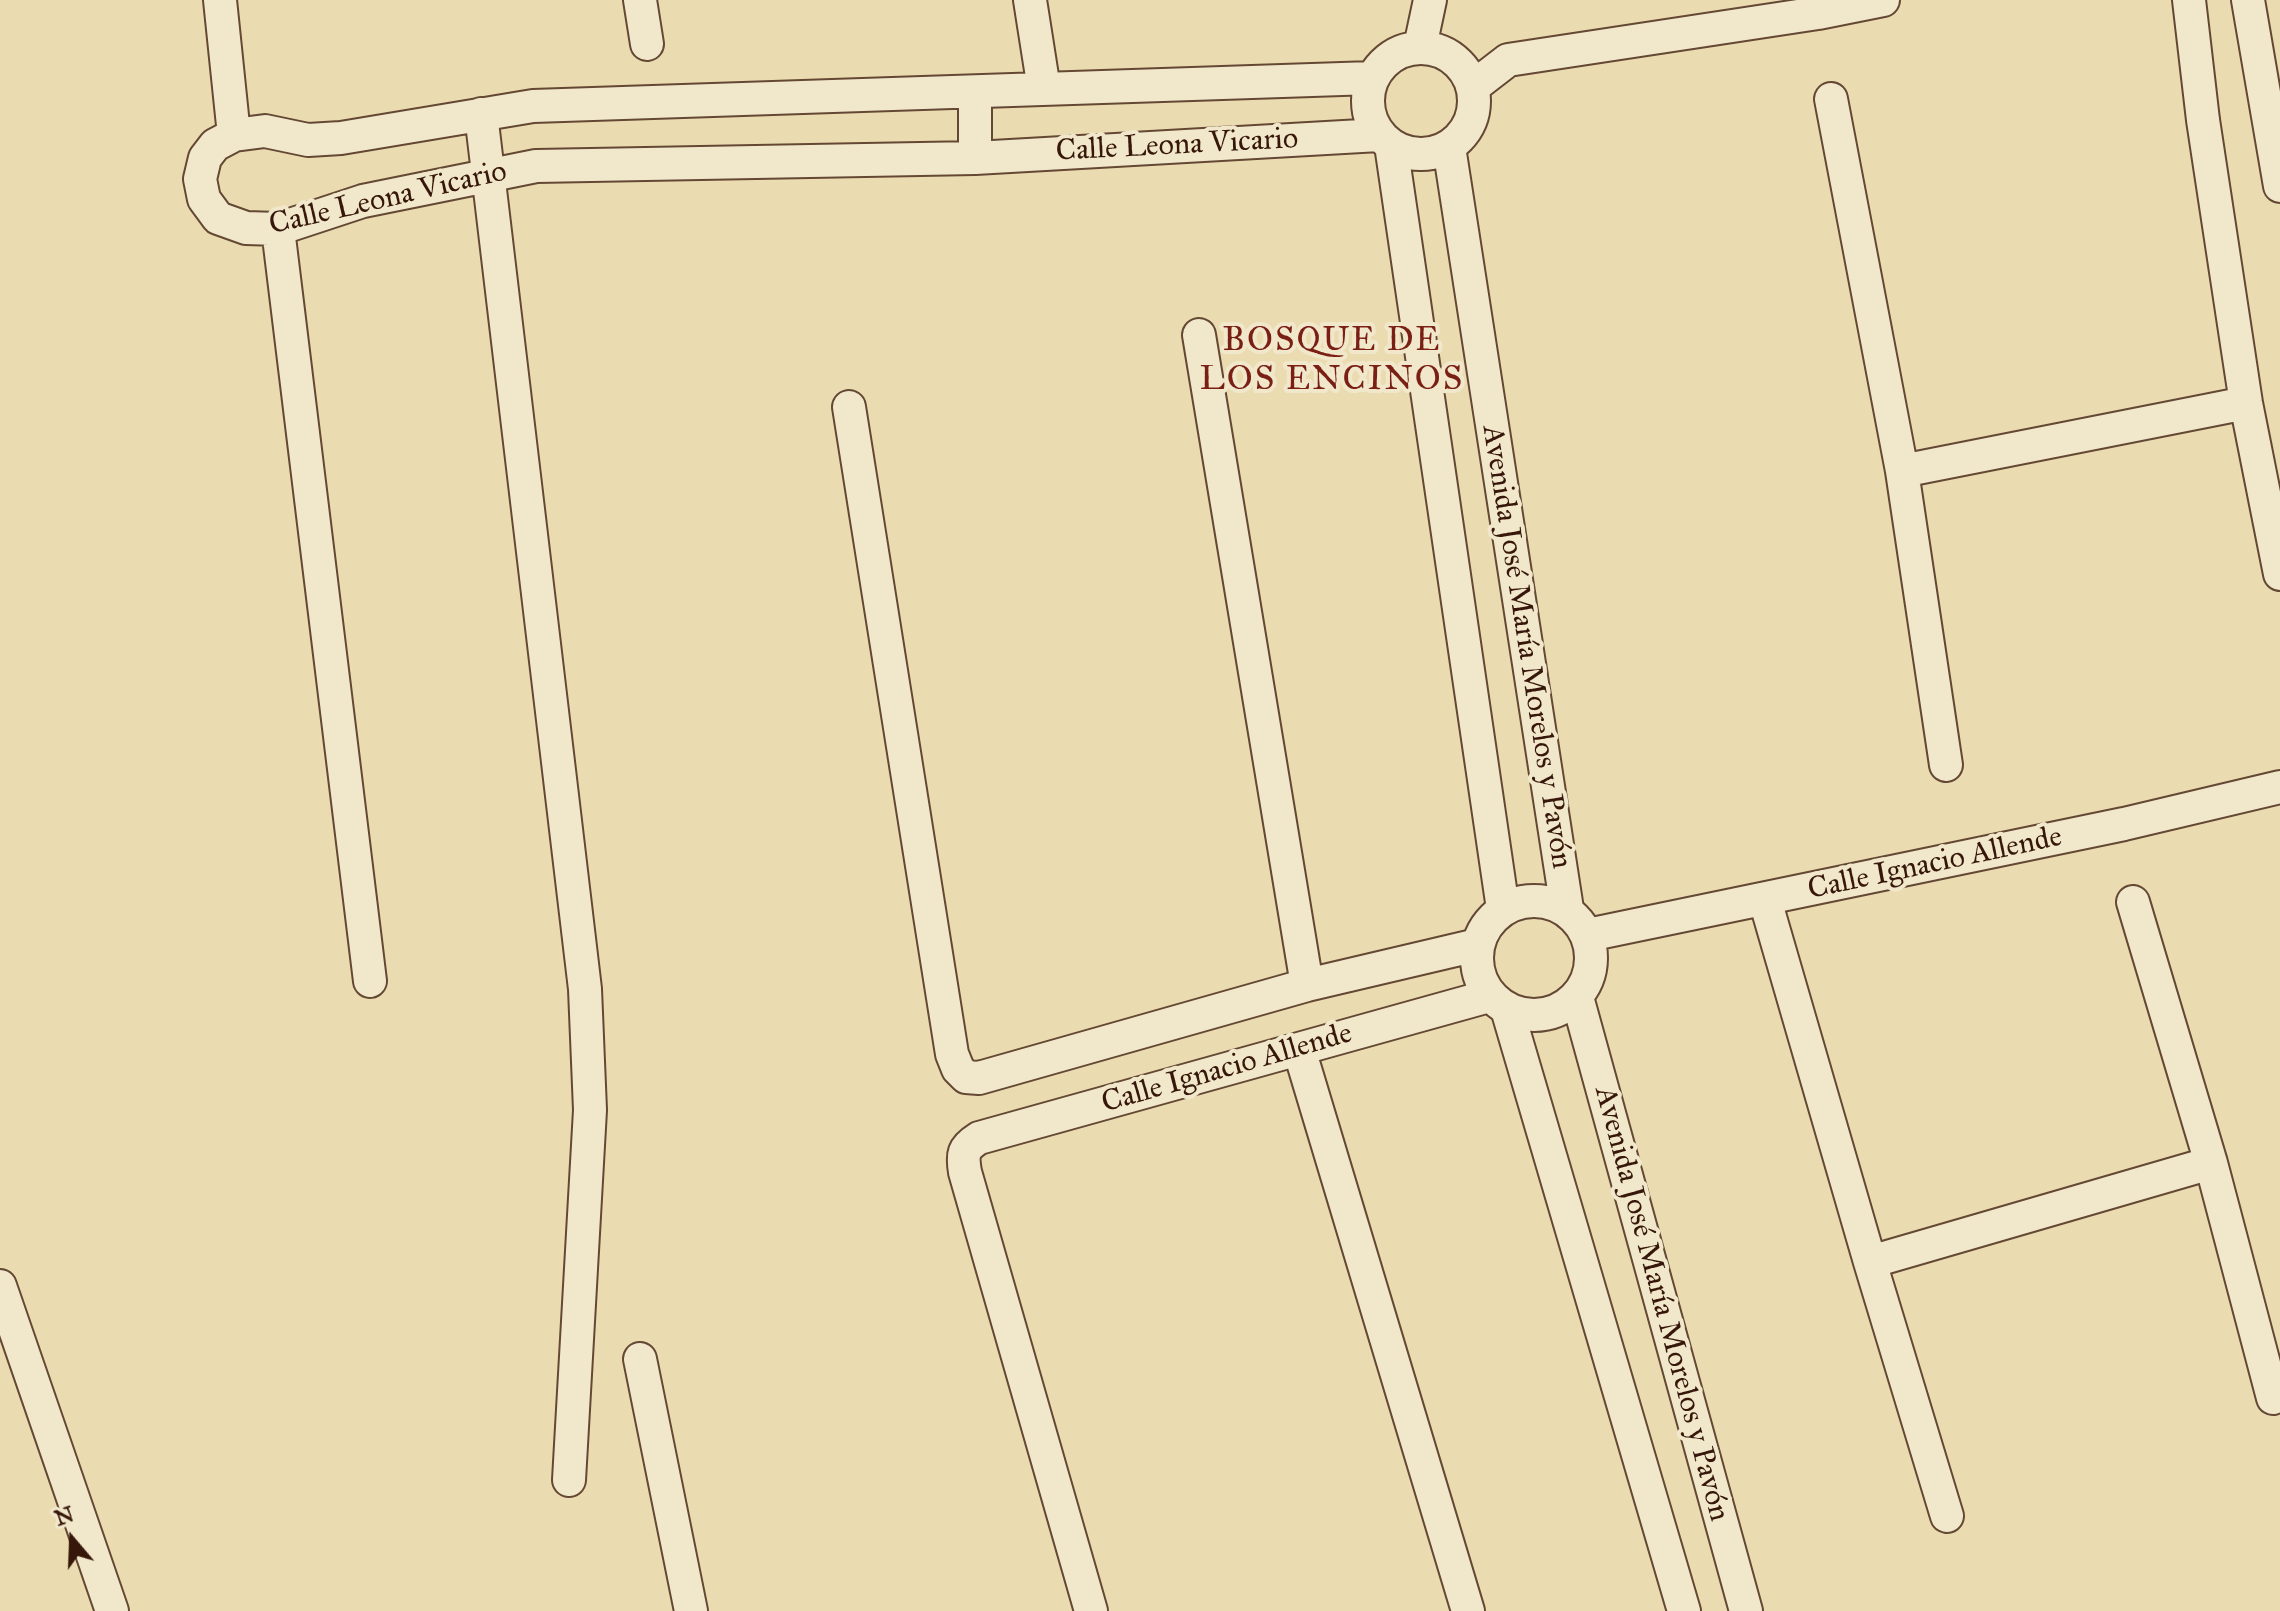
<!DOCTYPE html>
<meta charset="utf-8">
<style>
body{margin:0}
#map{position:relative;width:2280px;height:1611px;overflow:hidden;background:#eadbb0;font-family:"IM FELL Great Primer",serif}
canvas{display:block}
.north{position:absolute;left:32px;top:1499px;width:80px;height:80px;-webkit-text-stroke:6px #f1e8cc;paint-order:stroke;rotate:341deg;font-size:22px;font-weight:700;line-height:32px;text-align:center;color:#37170a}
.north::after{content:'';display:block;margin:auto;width:28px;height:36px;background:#37170a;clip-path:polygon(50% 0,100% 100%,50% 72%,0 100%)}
</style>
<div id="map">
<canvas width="2280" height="1611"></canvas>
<div class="north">N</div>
</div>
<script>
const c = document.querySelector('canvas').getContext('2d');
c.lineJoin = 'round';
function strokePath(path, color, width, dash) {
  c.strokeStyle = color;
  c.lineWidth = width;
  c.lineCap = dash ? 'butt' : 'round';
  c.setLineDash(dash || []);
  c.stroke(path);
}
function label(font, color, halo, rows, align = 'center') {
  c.font = font + ' "IM FELL Great Primer",serif';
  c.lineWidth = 8;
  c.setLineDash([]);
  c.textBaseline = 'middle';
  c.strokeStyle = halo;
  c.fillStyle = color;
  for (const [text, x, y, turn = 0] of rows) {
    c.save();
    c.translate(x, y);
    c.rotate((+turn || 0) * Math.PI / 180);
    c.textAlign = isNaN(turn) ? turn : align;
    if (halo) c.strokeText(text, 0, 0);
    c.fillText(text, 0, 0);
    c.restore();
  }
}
const minor = new Path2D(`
 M 220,0 L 234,135
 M 640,0 L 647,44
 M 1030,0 L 1044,89
 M 2189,0 L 2203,120 L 2246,403 L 2280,574
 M 2248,0 L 2280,186
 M 1420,47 L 1430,0
 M1368 101a53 53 0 1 1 106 0a53 53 0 1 1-106 0Z
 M 1372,78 L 533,106 L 341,138 L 308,140 L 265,131 L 234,135 L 215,145 L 205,158 L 200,179 L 204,199 L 218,218 L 246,228 L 278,229 L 363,201 L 536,166 L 975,158 L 1379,135
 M 1473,87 L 1508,60 L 1818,13 L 1883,0
 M 1831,99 L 1902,471 L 1946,765
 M 481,114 L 585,989 L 590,1110 L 569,1480
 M 1391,145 L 1503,909
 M 1449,147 L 1567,909
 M 975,158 L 975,93
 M 278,229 L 370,981
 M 1199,335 L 1307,985
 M 849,407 L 952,1054 L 958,1069 L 966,1077 L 979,1078 L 1307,985 L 1477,945
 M 1902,471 L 2246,403
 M 1765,900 L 1870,1262 L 1947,1516
 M1477 958a57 57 0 1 1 114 0a57 57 0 1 1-114 0Z
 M 2133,902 L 2211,1163 L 2273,1398
 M 1588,935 L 2124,824 L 2280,787
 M 1577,997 L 1746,1611
 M 1507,1009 L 1684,1611
 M 1299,1049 L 1468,1611
 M 1870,1262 L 2211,1163
 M 0,1286 L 112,1611
 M 640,1359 L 691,1611
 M 1091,1611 L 965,1172 C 962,1154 963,1148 979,1138 L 1489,996`);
strokePath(minor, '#644834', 36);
strokePath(minor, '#f1e8cc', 32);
label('30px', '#37170a', '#f1e8cc', [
 ["Calle Leona Vicario",1177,146,-3],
 ["Calle Leona Vicario",388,199,-13],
 ["Avenida José María Morelos y Pavón",1526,647,81],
 ["Calle Ignacio Allende",1935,864,-12],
 ["Calle Ignacio Allende",1227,1069,-16],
 ["Avenida José María Morelos y Pavón",1661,1304,75]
]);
c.letterSpacing = '2px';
label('34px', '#7a1f14', '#f1e8cc', [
 ["BOSQUE DE",1332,342],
 ["LOS ENCINOS",1332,381]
]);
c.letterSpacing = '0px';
</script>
